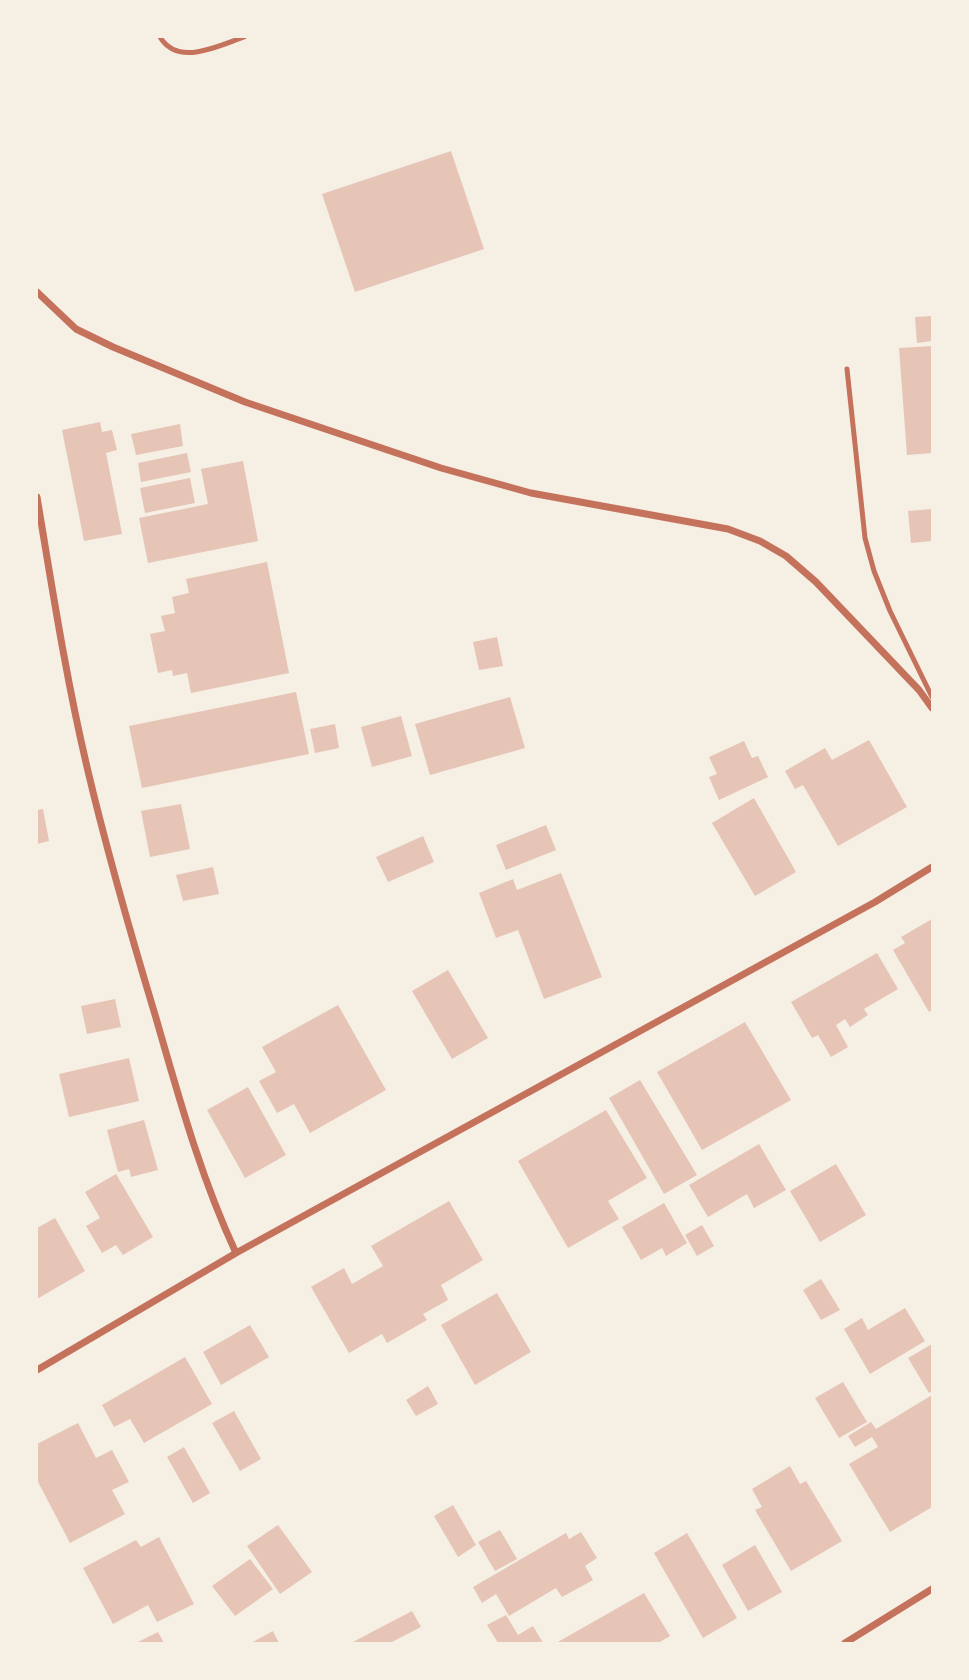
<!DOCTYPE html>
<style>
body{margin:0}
#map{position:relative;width:969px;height:1680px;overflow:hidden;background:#f6efe4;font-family:Montserrat,sans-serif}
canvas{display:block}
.frame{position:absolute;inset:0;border:38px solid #f6efe4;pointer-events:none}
</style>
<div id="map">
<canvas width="969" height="1680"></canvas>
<div class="frame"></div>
</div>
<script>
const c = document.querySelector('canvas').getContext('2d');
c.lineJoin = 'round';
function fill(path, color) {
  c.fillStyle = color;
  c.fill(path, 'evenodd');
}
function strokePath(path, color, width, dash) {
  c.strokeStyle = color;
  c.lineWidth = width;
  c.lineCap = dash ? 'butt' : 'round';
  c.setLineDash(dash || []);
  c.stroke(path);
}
fill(new Path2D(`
 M 451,151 L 484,249 L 355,292 L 322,194 Z
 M 932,316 L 932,341 L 917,343 L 915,317 Z
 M 932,346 L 932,453 L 907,455 L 899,348 Z
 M 100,422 L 102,432 L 112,430 L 117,450 L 106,453 L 122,534 L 84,541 L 62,430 Z
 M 180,424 L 183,446 L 136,455 L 131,434 Z
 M 187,453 L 191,472 L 141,482 L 138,463 Z
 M 243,461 L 258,541 L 148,563 L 139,518 L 208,504 L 201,469 Z
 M 190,478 L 195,503 L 145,513 L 140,488 Z
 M 932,509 L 932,541 L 911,543 L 908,511 Z
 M 267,562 L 289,673 L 191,693 L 187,673 L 173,676 L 172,670 L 158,673 L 150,634 L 165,631 L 161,616 L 175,613 L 172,597 L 189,593 L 186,579 Z
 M 497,637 L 503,666 L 479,670 L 473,642 Z
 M 296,692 L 309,754 L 142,788 L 129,726 Z
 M 510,697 L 525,748 L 430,775 L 415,724 Z
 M 401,716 L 412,756 L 372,767 L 361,727 Z
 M 335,724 L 339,748 L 315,753 L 310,729 Z
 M 869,740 L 907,807 L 838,846 L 803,785 L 795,789 L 785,771 L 825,748 L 832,760 Z
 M 744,741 L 752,758 L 758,756 L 768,777 L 719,800 L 709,777 L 717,774 L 709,757 Z
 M 754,798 L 796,872 L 755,896 L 712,823 Z
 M 181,804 L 190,849 L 150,857 L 141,811 Z
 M 43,809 L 49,841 L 37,844 L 37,810 Z
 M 546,825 L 556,850 L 506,870 L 496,845 Z
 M 423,836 L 434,862 L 388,882 L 376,857 Z
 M 213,867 L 219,894 L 183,901 L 176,875 Z
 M 561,873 L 602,977 L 544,999 L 518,930 L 496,938 L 479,893 L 513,879 L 517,890 Z
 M 932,919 L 932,1010 L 929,1012 L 893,950 L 905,943 L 901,937 Z
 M 877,953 L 898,989 L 864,1009 L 868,1015 L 850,1027 L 845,1019 L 836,1025 L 848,1047 L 831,1057 L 818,1035 L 812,1038 L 791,1002 Z
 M 448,970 L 488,1038 L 452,1059 L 412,991 Z
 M 115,999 L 121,1027 L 87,1034 L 81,1006 Z
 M 338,1005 L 386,1090 L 310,1133 L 294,1104 L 277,1113 L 259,1081 L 276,1072 L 262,1047 Z
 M 745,1022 L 791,1100 L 702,1150 L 657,1072 Z
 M 129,1058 L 139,1101 L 69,1117 L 59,1074 Z
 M 640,1080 L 697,1175 L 664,1194 L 609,1098 Z
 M 248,1087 L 286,1155 L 245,1178 L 207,1110 Z
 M 606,1110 L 647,1178 L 608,1201 L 619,1219 L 568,1248 L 518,1161 Z
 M 144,1120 L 158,1170 L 131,1177 L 129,1169 L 118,1172 L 107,1130 Z
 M 759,1144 L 786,1190 L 754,1208 L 747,1194 L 708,1217 L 689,1185 Z
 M 836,1164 L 866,1215 L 820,1242 L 790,1191 Z
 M 116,1174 L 153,1237 L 123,1255 L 116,1245 L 102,1253 L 86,1226 L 100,1218 L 85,1192 Z
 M 449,1201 L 483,1260 L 441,1285 L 448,1300 L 423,1314 L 427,1320 L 387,1343 L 382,1334 L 349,1353 L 311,1287 L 344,1268 L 352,1284 L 383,1266 L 371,1246 Z
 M 664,1203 L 687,1243 L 666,1256 L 662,1248 L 641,1260 L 622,1227 Z
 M 55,1218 L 85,1271 L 37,1299 L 37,1228 Z
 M 702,1225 L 714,1246 L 697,1256 L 685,1235 Z
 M 821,1279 L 840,1310 L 821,1320 L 803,1290 Z
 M 497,1293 L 531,1352 L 475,1385 L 441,1325 Z
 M 905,1308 L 925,1341 L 870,1374 L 844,1329 L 862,1318 L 868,1330 Z
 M 250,1325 L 269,1357 L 221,1385 L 203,1352 Z
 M 932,1344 L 932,1391 L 929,1393 L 908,1358 Z
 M 185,1357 L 212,1404 L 144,1443 L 130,1419 L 114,1427 L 102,1405 Z
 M 843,1382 L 867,1422 L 839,1438 L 815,1398 Z
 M 428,1386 L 438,1404 L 416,1416 L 406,1400 Z
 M 932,1395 L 932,1507 L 890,1532 L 849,1464 L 878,1447 L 872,1437 L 855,1447 L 848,1436 L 871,1422 L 876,1429 Z
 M 234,1411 L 261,1459 L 240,1471 L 212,1423 Z
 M 78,1423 L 96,1458 L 112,1450 L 129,1482 L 112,1490 L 125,1514 L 70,1543 L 37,1480 L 37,1444 Z
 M 184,1447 L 210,1493 L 193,1503 L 167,1457 Z
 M 790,1466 L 800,1484 L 806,1481 L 842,1541 L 791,1571 L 755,1510 L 762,1507 L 752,1489 Z
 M 453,1505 L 476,1545 L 458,1557 L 434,1516 Z
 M 278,1525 L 312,1572 L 280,1594 L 247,1546 Z
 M 500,1530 L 517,1559 L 495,1571 L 478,1542 Z
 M 581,1532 L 597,1558 L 585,1566 L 593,1580 L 562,1597 L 556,1588 L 509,1616 L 496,1594 L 482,1603 L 473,1587 L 566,1533 L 569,1539 Z
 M 687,1533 L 737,1618 L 703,1638 L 654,1553 Z
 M 159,1537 L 194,1604 L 157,1622 L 148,1605 L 113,1624 L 83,1568 L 136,1540 L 141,1547 Z
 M 755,1545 L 782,1592 L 748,1611 L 722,1565 Z
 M 250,1559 L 273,1589 L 235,1616 L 212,1586 Z
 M 644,1593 L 670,1636 L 658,1643 L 556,1643 Z
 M 412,1611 L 421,1627 L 390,1643 L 351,1643 Z
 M 506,1615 L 518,1635 L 533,1626 L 543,1643 L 498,1643 L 487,1625 Z
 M 273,1631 L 279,1643 L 251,1643 Z
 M 158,1632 L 164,1643 L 136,1643 Z`), '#e6c5b7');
strokePath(new Path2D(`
 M 160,37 C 178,67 218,46 244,37
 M 847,369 L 865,538 L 874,571 L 890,611 L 932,697`), '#c5725c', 5);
strokePath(new Path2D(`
 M 37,292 L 76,329 L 113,347 L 245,402 L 441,468 L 531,493 L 728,529 L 760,541 L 786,556 L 816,582 L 919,690 L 932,708
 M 37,497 C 52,587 66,678 87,767 C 107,852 131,935 156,1018 C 179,1098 201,1178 236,1253
 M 37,1370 L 236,1253 L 875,902 L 932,867
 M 845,1643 L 932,1589`), '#c5725c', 7);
</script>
